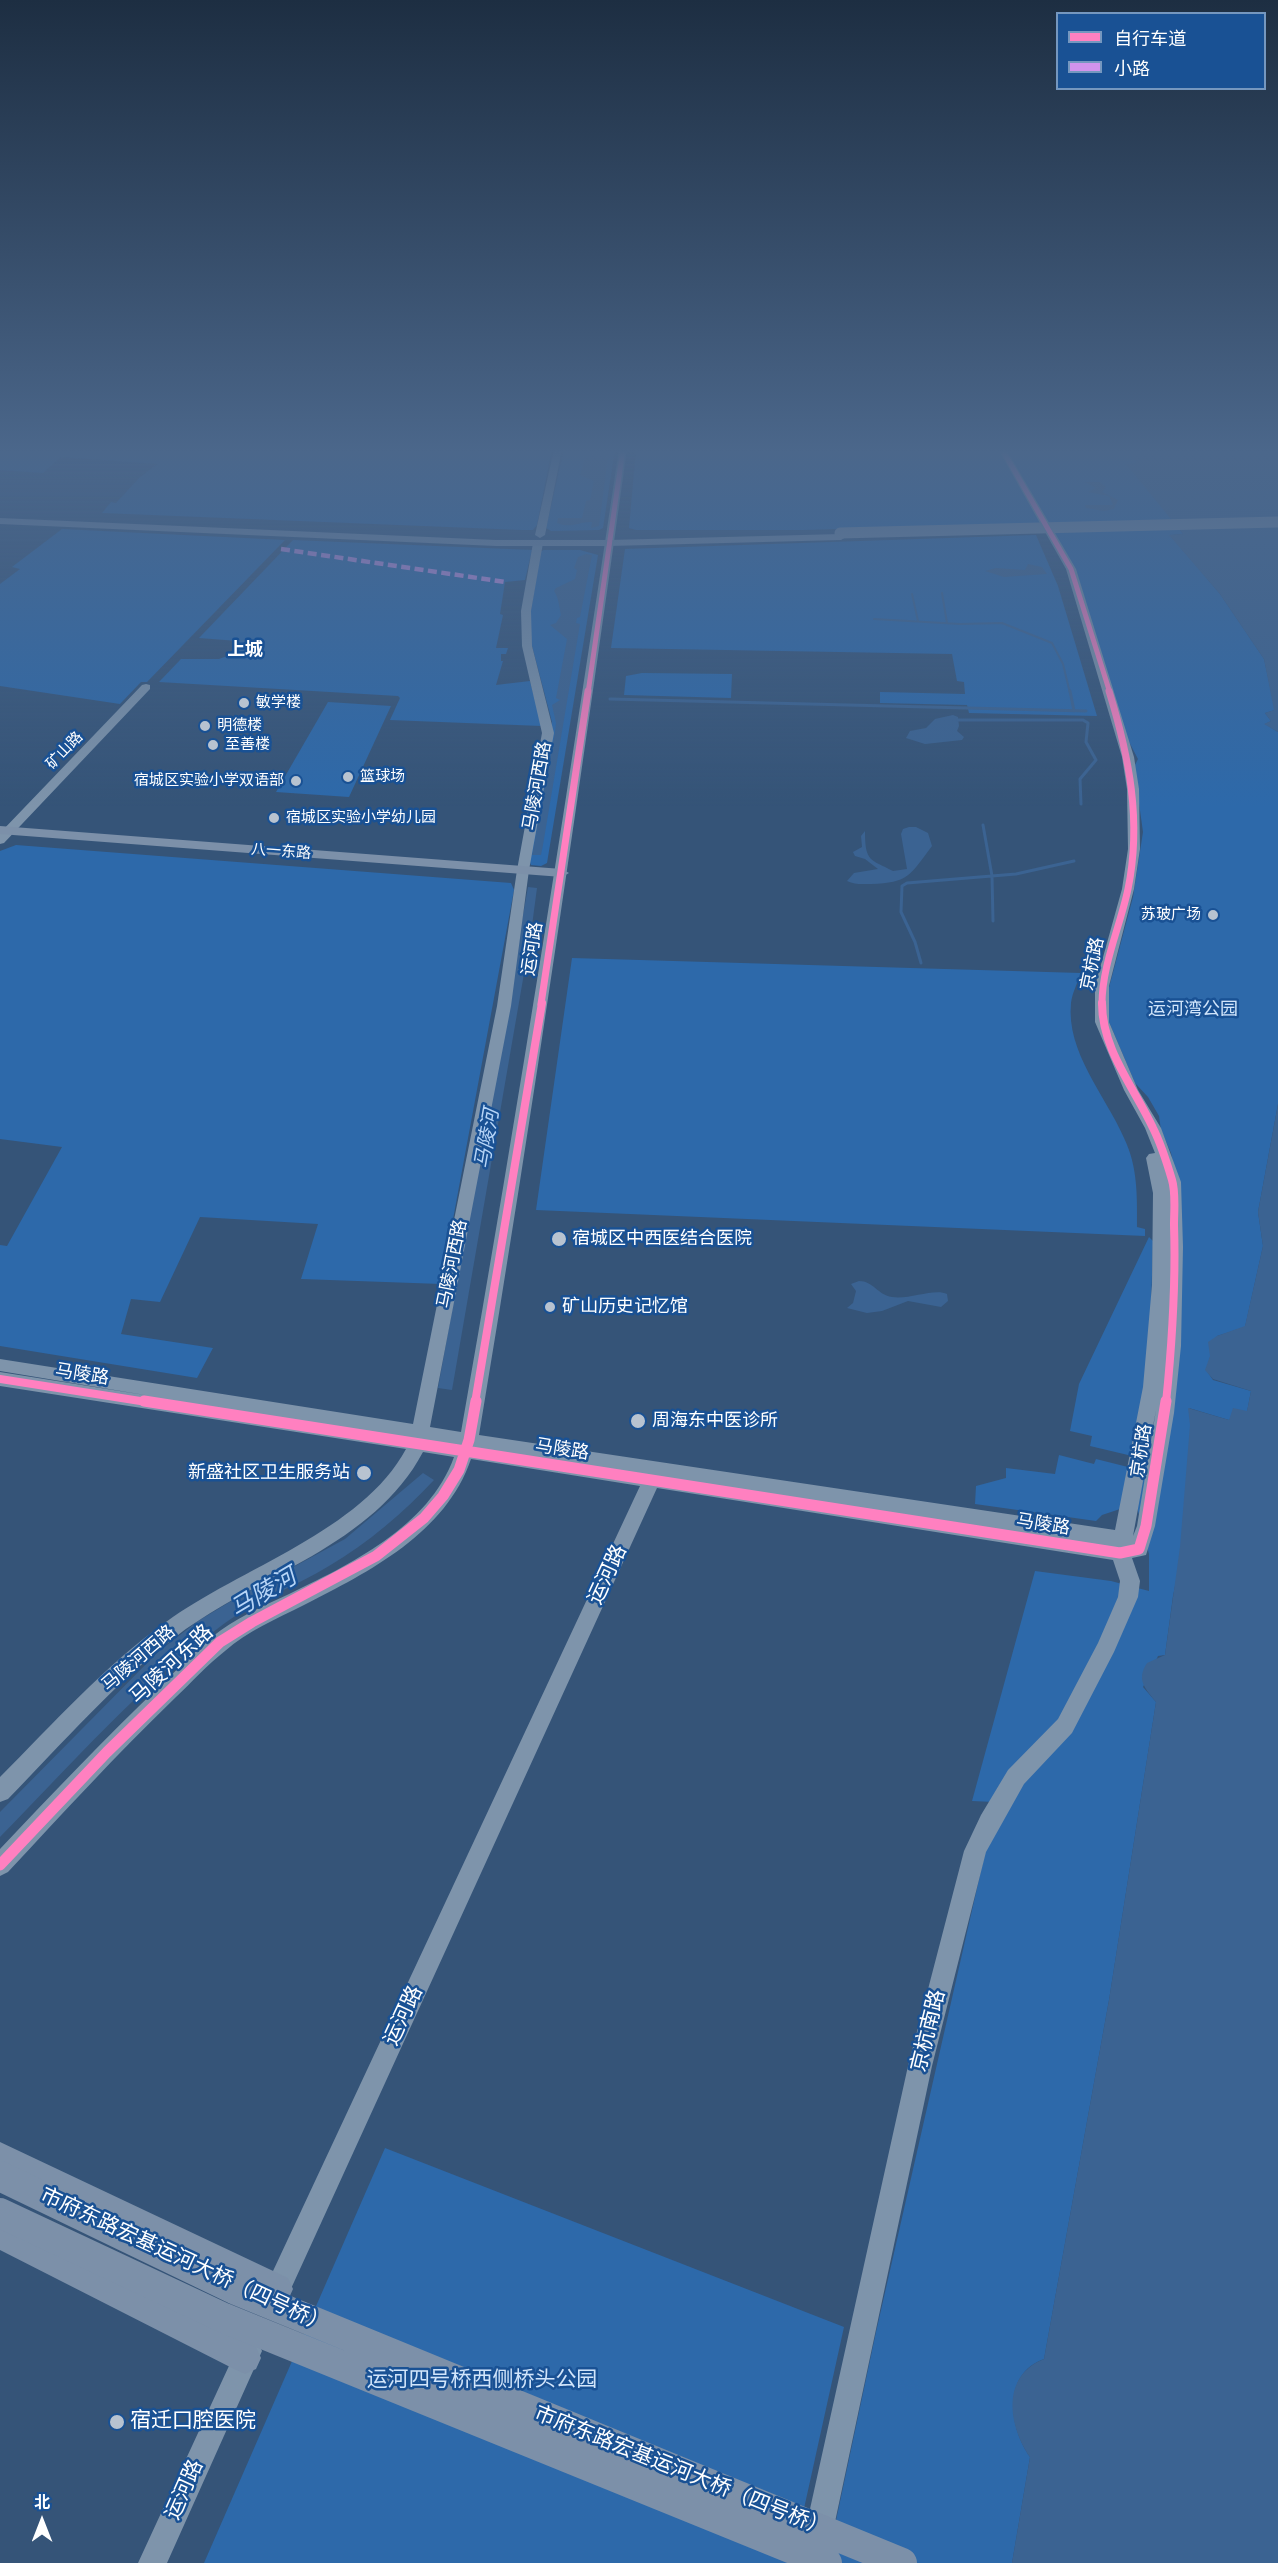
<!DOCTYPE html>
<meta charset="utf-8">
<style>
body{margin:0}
#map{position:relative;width:1278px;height:2563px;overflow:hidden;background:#355478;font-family:"DejaVu Sans","Noto Sans SC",sans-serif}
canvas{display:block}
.legend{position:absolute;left:1056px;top:12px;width:210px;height:78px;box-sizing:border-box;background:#195194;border:2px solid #7597bf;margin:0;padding:8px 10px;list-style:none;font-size:18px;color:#fff}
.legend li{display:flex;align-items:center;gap:12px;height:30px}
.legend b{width:30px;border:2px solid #7597bf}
.north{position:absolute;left:12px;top:2491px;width:60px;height:60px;-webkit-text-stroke:4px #195194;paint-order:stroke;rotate:0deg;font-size:16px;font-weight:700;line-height:24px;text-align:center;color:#fff}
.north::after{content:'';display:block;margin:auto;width:21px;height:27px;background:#fff;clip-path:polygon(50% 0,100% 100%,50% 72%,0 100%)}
</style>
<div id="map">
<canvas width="1278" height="2563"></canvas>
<ul class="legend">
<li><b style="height:8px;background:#ff80c0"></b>自行车道</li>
<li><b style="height:8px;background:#d193ec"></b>小路</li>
</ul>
<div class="north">北</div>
</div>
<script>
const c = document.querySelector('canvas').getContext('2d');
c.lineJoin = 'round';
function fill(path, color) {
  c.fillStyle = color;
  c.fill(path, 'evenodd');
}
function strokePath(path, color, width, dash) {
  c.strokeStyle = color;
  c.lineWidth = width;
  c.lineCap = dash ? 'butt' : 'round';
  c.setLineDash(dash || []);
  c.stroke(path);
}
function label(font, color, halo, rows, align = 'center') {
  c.font = font + ' "DejaVu Sans","Noto Sans SC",sans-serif';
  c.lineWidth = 5;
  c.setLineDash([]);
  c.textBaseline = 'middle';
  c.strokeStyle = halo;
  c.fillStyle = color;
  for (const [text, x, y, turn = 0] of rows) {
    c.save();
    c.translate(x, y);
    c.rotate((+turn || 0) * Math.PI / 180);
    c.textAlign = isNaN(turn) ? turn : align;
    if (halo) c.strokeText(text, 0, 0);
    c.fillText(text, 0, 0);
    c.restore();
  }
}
fill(new Path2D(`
 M 0,449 L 552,449 L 537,525 L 533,530 L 522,530 L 102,513 L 111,502 L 116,503 L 139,478 L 157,464 L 61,457 L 43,473 L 0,470 Z
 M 564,449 L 615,449 L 603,528 L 599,530 L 551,531 L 546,528 Z
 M 636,449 L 1278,449 L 1178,526 L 1183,534 L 1170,535 L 1220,594 L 1264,659 L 1275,710 L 1265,713 L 1271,721 L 1265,724 L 1278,732 L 1278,1104 L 1258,1212 L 1263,1246 L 1245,1327 L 1217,1336 L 1206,1370 L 1213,1380 L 1251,1391 L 1247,1412 L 1229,1420 L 1189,1408 L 1207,1429 L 1173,1596 L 1165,1655 L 1158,1656 L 1143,1687 L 1156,1702 L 1109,2000 L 1044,2359 C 1002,2374 1009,2427 1030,2457 L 1012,2563 L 827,2563 L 876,2332 L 988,1840 L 994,1802 L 972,1801 L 1035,1571 L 1111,1581 L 1149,1591 L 1149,1554 L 1137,1507 L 1161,1392 L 1178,1187 L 1171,1153 L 1161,1130 L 1159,1116 L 1148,1097 L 1135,1083 L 1106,1015 L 1107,995 L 1133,897 L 1143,832 L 1134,767 L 1138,759 L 1126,736 L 1077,574 L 1049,523 L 804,530 L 636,530 L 629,528 Z
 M 62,529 L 285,540 L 147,682 L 141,682 L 120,704 L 0,686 L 0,584 L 20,569 L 12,567 Z
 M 1036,535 L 1058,586 L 1097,716 L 969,713 L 967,705 L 880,703 L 880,692 L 965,694 L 964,682 L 957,681 L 952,654 L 611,648 L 625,549 Z
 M 293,540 L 532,550 L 525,580 L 505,582 L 500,614 L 503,615 L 496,648 L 508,648 L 506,654 L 501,654 L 501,661 L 503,661 L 496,685 L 530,681 L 542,726 L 390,720 L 400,698 L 398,696 L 159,682 L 181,659 L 219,659 L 230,655 L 238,641 L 199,638 Z
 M 544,550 L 580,550 L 598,555 L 547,863 L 541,866 L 531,865 L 528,857 L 552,722 L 531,642 L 530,616 L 541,551 Z
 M 642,673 L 732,674 L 731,698 L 624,695 L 626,676 Z
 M 328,702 L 391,706 L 349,797 L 276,792 Z
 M 16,845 L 511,883 L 514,890 L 441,1284 L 301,1279 L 318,1224 L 200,1217 L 160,1302 L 131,1299 L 121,1334 L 213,1348 L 197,1378 L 0,1346 L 0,1245 L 7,1246 L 62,1147 L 0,1139 L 0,851 Z
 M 572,958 L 1081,973 C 1078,982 1072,993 1071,1003 C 1066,1052 1105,1095 1124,1138 C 1138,1167 1137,1196 1137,1227 L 1145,1229 L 1145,1236 L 536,1210 Z
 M 1149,1237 L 1153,1241 L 1149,1377 L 1134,1454 L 1128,1455 L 1090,1446 L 1092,1436 L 1070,1431 L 1079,1384 Z
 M 1059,1455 L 1094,1464 L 1096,1459 L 1128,1467 L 1120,1509 L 1102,1515 L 1096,1521 L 975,1504 L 976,1486 L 1006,1478 L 1006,1468 L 1055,1474 Z
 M 385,2148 L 844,2327 L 792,2563 L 204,2563 Z`), '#2d69aa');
fill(new Path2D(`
 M 599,449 L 609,449 L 599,526 L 591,528 L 592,522 C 580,521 571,529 557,523 L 558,518 L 582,518 L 586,501 L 590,500 L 594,481 L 580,475 L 585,458 L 592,456 L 589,452 Z
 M 1126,449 L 1278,449 L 1278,732 L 1264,724 L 1271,721 L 1265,713 L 1274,710 L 1264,659 L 1220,594 L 1169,535 L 1183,534 L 1126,464 L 1137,463 Z
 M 1085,482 L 1100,482 L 1106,487 L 1102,492 L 1118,500 L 1114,509 L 1104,511 L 1086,508 L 1085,505 L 1113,505 L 1109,496 L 1088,492 L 1096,488 Z
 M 586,554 L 592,555 L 580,617 L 577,618 L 576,623 L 580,624 L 543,845 L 541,855 L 532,855 L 555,732 L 556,723 L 552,705 L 560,700 L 556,698 L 567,639 L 550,625 L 556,623 L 561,615 C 559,607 559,598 554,591 L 556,588 L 575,579 L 577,570 L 574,568 L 578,557 Z
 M 1028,564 L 1042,567 L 1047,574 L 1004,577 L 985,571 L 996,568 L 1025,570 Z
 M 953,715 L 958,717 L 959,726 L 957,731 L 964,737 L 962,740 L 925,744 L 906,738 L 910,731 L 926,728 L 935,719 Z
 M 909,827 L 916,827 L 928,833 L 932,846 C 910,875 909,883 871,884 C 862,884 855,885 847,881 L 854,873 L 878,869 L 865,859 L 855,856 L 853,852 L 862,847 L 861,836 L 865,831 C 865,862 870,859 893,871 L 907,869 L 901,834 L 903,829 Z
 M 528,887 L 537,888 L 531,933 L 452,1390 L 438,1388 Z
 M 1278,1104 L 1278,2563 L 1012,2563 L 1030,2457 C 1008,2425 1001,2376 1044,2359 L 1109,2000 L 1156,1702 C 1145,1688 1136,1680 1147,1663 L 1165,1655 L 1180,1547 L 1190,1425 L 1188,1408 L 1229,1420 L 1233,1408 L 1247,1411 L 1251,1391 L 1213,1379 L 1205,1370 L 1210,1356 L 1208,1342 L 1217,1336 L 1245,1326 L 1263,1246 L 1258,1212 Z
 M 859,1281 C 873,1281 878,1295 892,1297 C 909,1300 934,1288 947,1294 L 948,1301 L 941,1307 L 908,1301 L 882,1311 L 867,1313 L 847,1308 L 853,1303 L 856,1291 L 851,1284 Z
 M 423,1473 L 434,1480 C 403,1513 368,1543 329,1566 C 295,1587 256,1600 225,1623 C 141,1684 72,1764 0,1837 L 0,1812 L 158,1652 L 198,1621 L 238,1597 L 345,1539 Z`), '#3b6392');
strokePath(new Path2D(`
 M 942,593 L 947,623
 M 912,594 L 918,621
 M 874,619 L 960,624 L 1002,623 L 1052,643 L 1063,664 L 1070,693`), '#3b6392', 2);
strokePath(new Path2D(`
 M 1070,691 L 1074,711
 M 610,699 L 1086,711
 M 958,720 L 1083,720 L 1088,723 L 1086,742 L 1096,760 L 1080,779 L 1081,804
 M 983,825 L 992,876 L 993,921
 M 921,963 L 915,942 L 901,912 L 902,886 L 907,883 L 1016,874 L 1074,861`), '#3b6392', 3);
fill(new Path2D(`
 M 554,449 L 562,449 L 545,535 L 540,538 L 535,535 Z
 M 619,449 L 627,449 C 581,778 534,1107 479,1435 L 1115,1530 L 1143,1387 L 1152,1285 L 1153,1193 L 1146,1158 L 1149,1154 L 1155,1153 L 1145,1128 L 1124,1090 L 1095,1022 L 1095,986 L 1122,889 L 1128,849 L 1127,789 L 1122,757 L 1066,569 L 998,449 L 1006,449 L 1076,569 L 1134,757 L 1139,789 L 1140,849 L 1134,889 L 1109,986 L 1109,1022 L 1138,1090 L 1161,1128 L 1181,1182 L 1183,1247 L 1181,1346 L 1174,1413 L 1155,1526 L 1146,1555 L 1132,1558 L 1140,1581 L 1138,1597 L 1114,1652 L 1072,1733 L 1024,1784 L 986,1852 L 932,2066 L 832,2536 L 828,2546 L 818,2550 L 808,2546 L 804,2536 L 908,2066 L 964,1851 L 981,1815 L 1008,1770 L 1058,1719 L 1098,1643 L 1118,1597 L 1120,1581 L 1113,1560 L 657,1488 L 284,2304 L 275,2308 L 266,2304 L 262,2295 L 266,2286 L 640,1486 L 471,1459 C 446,1533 369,1572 304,1605 C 276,1619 248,1631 225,1651 C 207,1665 192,1682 175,1698 C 117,1754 63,1813 8,1872 L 0,1876 L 0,1849 C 53,1793 106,1737 162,1684 C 179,1668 194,1652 212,1637 C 234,1619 261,1607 287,1595 C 349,1565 429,1527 454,1457 L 423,1452 C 373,1546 259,1574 178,1635 C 115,1682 63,1743 8,1799 L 0,1802 L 0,1777 C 53,1724 104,1666 166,1622 C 240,1568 362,1531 406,1449 L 0,1386 L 0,1372 L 151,1396 L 0,1371 L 0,1359 L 413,1424 L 497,1006 L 517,870 L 542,733 L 522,646 L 521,611 L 533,543 L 538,540 L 543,543 L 531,611 L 532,646 L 554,733 L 529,870 L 511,1006 L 430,1427 L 461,1432 C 519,1105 570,777 619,449 ZM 1156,1410 L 1137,1526 L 1133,1536 Z
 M 146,684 L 150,685 L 150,689 L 4,843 L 0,844 L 0,833 L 142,685 Z
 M 249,2338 L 258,2342 L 262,2351 L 167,2563 L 138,2563 L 240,2342 Z`), '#7e94ab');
fill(new Path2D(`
 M 0,518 L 496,540 L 609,540 L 841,534 L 846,537 L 841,540 L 609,546 L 496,546 L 0,524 Z
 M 0,826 L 562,869 L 569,873 L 562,877 L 0,834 Z
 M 0,2142 L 288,2278 L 293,2289 L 288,2300 L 277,2305 L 266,2300 L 0,2172 Z
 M 0,2219 L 256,2347 L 261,2358 L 256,2369 L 245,2374 L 234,2369 L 0,2250 Z`), '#7c90a9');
strokePath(new Path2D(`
 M 840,533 L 1278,522`), '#7c90a9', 11);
strokePath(new Path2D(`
 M 0,2176 L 234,2289 L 902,2563
 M 0,2213 L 224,2318 L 827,2563`), '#7c90a9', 30);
strokePath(new Path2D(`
 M 281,549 L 505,582`), '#d193ec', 4.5, [9, 4.5]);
strokePath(new Path2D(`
 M 1002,449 L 1071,569 L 1110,693
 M 588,693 L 623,449`), '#ff80c0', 5);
strokePath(new Path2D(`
 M 541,1004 L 588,691
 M 1102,1004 C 1102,965 1120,927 1128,889 C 1142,821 1129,756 1109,691`), '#ff80c0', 7);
strokePath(new Path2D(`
 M 1102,1003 C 1102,1050 1134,1087 1153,1128 C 1161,1144 1167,1163 1172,1180 C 1176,1193 1174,1211 1174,1225 C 1176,1284 1172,1344 1166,1403
 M 0,1379 L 153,1403
 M 475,1403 L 542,1003`), '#ff80c0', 8);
strokePath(new Path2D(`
 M 144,1401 L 1120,1553 L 1139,1549 L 1146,1526 L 1166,1401
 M 0,1865 L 107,1752 L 220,1642 L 252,1622 L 376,1556 L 424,1518 L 443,1496 L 459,1470 L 469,1440 L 476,1401`), '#ff80c0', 11);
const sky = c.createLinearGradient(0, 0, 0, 807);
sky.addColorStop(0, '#1d2e42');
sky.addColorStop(0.56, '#4b678b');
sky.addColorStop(1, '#4b678b00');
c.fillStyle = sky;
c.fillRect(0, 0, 1278, 807);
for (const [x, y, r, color] of [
 [244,703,6,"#b8c3d0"],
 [205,726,6,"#b8c3d0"],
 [213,745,6,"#b8c3d0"],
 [348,777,6,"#b8c3d0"],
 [296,781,6,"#b8c3d0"],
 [274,818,6,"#b8c3d0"],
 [1213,915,6,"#b8c3d0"],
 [559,1239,8,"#b8c3d0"],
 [550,1307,6,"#b8c3d0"],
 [638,1421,8,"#b8c3d0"],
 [364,1473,8,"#b8c3d0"],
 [117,2422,8,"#b8c3d0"]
]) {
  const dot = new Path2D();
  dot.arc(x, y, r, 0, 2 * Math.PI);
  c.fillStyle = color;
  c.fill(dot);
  strokePath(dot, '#195194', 2);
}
label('15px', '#fff', '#195194', [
 ["敏学楼",256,703],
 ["明德楼",217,726],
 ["至善楼",225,745],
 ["篮球场",360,777],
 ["宿城区实验小学双语部",284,781,"right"],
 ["宿城区实验小学幼儿园",286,818],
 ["苏玻广场",1201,915,"right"]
], 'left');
label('15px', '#fff', '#195194', [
 ["矿山路",65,751,-46],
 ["八一东路",281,852,4]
]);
label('bold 18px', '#fff', '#195194', [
 ["上城",245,650]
]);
label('18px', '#fff', '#195194', [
 ["马陵河西路",538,786,-80],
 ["运河路",533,949,-81],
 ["京杭路",1093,964,-78],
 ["马陵河西路",453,1264,-79],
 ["马陵路",82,1375,9],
 ["马陵路",562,1450,9],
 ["京杭路",1142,1451,-81],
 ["马陵路",1043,1525,9],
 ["马陵河西路",139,1659,-41]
]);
label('18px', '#d1e5fb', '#195194', [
 ["运河湾公园",1193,1010]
]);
label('18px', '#fff', '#195194', [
 ["宿城区中西医结合医院",572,1239],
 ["矿山历史记忆馆",562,1307],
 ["周海东中医诊所",652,1421],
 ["新盛社区卫生服务站",350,1473,"right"]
], 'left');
label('italic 20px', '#b7d5f7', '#195194', [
 ["马陵河",488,1139,-80]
]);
label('21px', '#fff', '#195194', [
 ["运河路",608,1575,-65],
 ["马陵河东路",172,1665,-43],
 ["运河路",404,2016,-65],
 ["京杭南路",929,2031,-76],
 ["市府东路宏基运河大桥（四号桥）",184,2261,25],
 ["市府东路宏基运河大桥（四号桥）",681,2472,22],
 ["运河路",185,2490,-66]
]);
label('21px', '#d1e5fb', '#195194', [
 ["运河四号桥西侧桥头公园",482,2381]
]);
label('21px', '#fff', '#195194', [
 ["宿迁口腔医院",130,2422]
], 'left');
label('italic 24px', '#b7d5f7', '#195194', [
 ["马陵河",264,1594,-31]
]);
</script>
